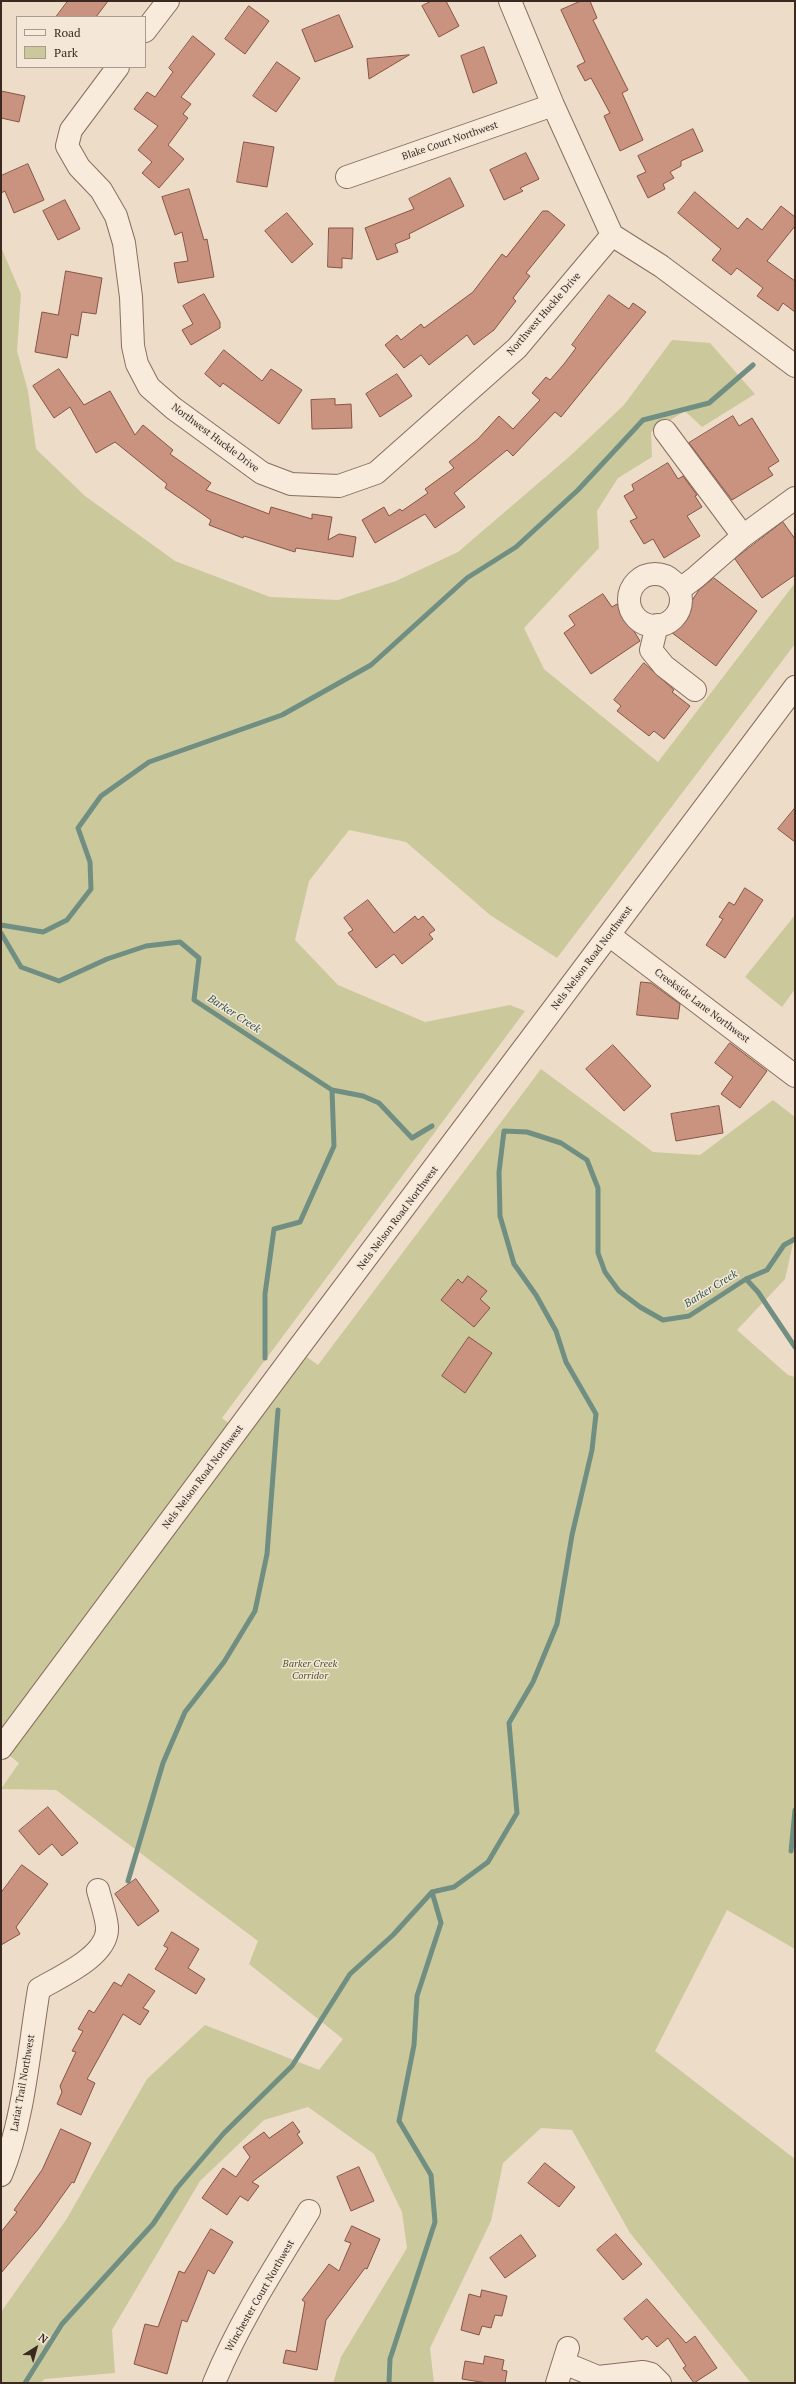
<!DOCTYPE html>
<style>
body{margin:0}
#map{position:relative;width:796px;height:2384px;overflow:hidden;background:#eddcc8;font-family:"PT Serif",serif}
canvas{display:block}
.frame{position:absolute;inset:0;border:2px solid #392921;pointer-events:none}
.legend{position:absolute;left:16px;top:16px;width:130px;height:52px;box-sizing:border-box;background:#f4e7d8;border:1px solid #a99b8f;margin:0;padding:5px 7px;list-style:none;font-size:12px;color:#392921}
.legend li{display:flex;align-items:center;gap:8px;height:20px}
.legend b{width:20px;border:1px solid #a99b8f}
.north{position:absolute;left:16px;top:2328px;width:40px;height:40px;-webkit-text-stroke:3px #f4e7d8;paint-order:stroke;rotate:37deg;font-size:11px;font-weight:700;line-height:16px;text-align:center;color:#392921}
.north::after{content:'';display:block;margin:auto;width:14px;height:18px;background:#392921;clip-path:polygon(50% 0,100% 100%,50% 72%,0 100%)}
</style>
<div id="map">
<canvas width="796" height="2384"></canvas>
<div class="frame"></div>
<ul class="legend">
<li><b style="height:5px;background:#f8ebdb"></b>Road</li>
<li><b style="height:11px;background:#cbc99c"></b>Park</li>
</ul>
<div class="north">N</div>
</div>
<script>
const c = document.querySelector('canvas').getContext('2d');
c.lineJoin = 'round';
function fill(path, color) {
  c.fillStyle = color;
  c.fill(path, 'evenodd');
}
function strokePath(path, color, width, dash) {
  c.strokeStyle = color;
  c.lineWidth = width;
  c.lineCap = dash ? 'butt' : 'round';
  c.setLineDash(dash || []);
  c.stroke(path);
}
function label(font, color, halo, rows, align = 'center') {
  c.font = font + ' "PT Serif",serif';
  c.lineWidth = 3;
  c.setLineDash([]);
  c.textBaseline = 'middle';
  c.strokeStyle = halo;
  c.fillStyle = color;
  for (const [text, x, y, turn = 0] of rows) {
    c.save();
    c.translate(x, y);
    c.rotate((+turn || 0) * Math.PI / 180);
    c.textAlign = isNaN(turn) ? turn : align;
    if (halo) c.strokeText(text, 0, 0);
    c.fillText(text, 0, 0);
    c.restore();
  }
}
fill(new Path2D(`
 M 1,247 L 21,294 L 17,351 L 28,391 L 36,449 L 85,496 L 175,561 L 270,597 L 338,600 L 396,581 L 458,552 L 570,456 L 624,405 L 672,340 L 710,343 L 755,394 L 702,427 L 685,411 L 651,432 L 652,457 L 618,478 L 597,511 L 599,548 L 524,628 L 544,669 L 658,762 L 795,583 L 795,644 L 557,958 L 490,915 L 406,842 L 349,830 L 309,881 L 295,940 L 338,985 L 425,1022 L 510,1005 L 525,1011 L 222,1418 L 238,1430 L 297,1350 L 318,1365 L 541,1069 L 653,1152 L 700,1155 L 773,1100 L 795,1117 L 795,1235 L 785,1279 L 737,1330 L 788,1375 L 795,1377 L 795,1949 L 727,1910 L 655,2051 L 795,2159 L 795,2383 L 751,2383 L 630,2233 L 572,2130 L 541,2128 L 503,2163 L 491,2221 L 430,2348 L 434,2383 L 333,2383 L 341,2357 L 407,2248 L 402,2212 L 374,2154 L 308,2107 L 264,2120 L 200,2181 L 112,2330 L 115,2373 L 45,2379 L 40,2383 L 1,2383 L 1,2312 L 66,2220 L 147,2079 L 205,2025 L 319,2070 L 343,2039 L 249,1964 L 258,1941 L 56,1790 L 1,1789 L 19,1763 L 1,1749 Z
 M 795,915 L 795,989 L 782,1007 L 745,977 Z`), '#cbc99c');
strokePath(new Path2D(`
 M 1,925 L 43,932 L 67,920 L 91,889 L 90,862 L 78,828 L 101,796 L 149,762 L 282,715 L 371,665 L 467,578 L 516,547 L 578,490 L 643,420 L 709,403 L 753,365
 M 1,933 L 21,967 L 59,981 L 107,959 L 146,946 L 180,942 L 199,958 L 194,1000 L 332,1090 L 363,1096 L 379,1103 L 412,1138 L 432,1126
 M 746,1279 L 758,1292 L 795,1347
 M 265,1358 L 265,1294 L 274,1229 L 300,1222 L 334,1146 L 332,1090
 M 791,1851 L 795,1810
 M 128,1881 L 163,1763 L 185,1712 L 224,1662 L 255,1611 L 267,1554 L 278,1410
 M 25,2383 L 62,2324 L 153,2224 L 177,2188 L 224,2133 L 292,2066 L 350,1974 L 393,1935 L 432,1892 L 454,1887 L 488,1862 L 517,1813 L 509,1723 L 533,1682 L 557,1624 L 572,1535 L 592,1450 L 596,1414 L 566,1362 L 556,1331 L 536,1295 L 514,1264 L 500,1216 L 499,1172 L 504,1131 L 527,1132 L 561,1143 L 587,1160 L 598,1188 L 598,1253 L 605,1272 L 619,1291 L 640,1307 L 663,1320 L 689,1316 L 746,1279 L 767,1270 L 784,1245 L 795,1239
 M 389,2383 L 390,2359 L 435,2222 L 431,2175 L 399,2121 L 414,2045 L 417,1996 L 441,1923 L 432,1892`), '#708f82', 5);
const building = new Path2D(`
 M 68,1 L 108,1 L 96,17 L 56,17 Z
 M 432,1 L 446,1 L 459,26 L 439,37 L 422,6 Z
 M 581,1 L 590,1 L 597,18 L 593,20 L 628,90 L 622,93 L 643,140 L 620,151 L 604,116 L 610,113 L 591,78 L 585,81 L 577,66 L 585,62 L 561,10 Z
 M 249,6 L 269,21 L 245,54 L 225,39 Z
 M 339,15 L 353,47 L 315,62 L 302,30 Z
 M 193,36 L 215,54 L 181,97 L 191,104 L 183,114 L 188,118 L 168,145 L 184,159 L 159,188 L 142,173 L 152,162 L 138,150 L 158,126 L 134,109 L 147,92 L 155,97 L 173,72 L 169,68 Z
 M 484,47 L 497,83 L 473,93 L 461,56 Z
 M 409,55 L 369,79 L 367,59 Z
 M 277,62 L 300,78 L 276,112 L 253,96 Z
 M 1,91 L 25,96 L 19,122 L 1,118 Z
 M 693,129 L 703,151 L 681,161 L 681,166 L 670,172 L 674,178 L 663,184 L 665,189 L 648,198 L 637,176 L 646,172 L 638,156 Z
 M 244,142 L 274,147 L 267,187 L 237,182 Z
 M 526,153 L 539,179 L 520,188 L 523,191 L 504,200 L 490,170 Z
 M 28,164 L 44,200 L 14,213 L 5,191 L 1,193 L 1,176 Z
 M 450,178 L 464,206 L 409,234 L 410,238 L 395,244 L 398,252 L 377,260 L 365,228 L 414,209 L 409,199 Z
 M 189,189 L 204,240 L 207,239 L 214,277 L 178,283 L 174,263 L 188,261 L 182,232 L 175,235 L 162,197 Z
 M 695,192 L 738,229 L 747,218 L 762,230 L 781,206 L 795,217 L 795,226 L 767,261 L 795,281 L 795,312 L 783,303 L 778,311 L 757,296 L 763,288 L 737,268 L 731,275 L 712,260 L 721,249 L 678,213 Z
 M 65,200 L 80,229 L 58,240 L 43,211 Z
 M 543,211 L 548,211 L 565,225 L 526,273 L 530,276 L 513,298 L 516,301 L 494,330 L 474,345 L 467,335 L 429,365 L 421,355 L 404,368 L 385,345 L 397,335 L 401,340 L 421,324 L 424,328 L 473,292 L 502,254 L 506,257 Z
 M 287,213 L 313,244 L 292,263 L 265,231 Z
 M 329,228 L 353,228 L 352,259 L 342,258 L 342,268 L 328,267 Z
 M 66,271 L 102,278 L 96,314 L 82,312 L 78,336 L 71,334 L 67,358 L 35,352 L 42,312 L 58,315 Z
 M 204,294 L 220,322 L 220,328 L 191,345 L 182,330 L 193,324 L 183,306 Z
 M 609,295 L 629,309 L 633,303 L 646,312 L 561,417 L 555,412 L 513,456 L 507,450 L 454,493 L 465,507 L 435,528 L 425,514 L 375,543 L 362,520 L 384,507 L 389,516 L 400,509 L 402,511 L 428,493 L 425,489 L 454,468 L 449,462 L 478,439 L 499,416 L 513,429 L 540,400 L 532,393 L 546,377 L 550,380 L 564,364 L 576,348 L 572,345 Z
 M 224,350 L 262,381 L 271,369 L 302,390 L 279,424 L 223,383 L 220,387 L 205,374 Z
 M 59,369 L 84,405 L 110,391 L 135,435 L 143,425 L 173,450 L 170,454 L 211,483 L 206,490 L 269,514 L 271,507 L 312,519 L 312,514 L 332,517 L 328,540 L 339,534 L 356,537 L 353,557 L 296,548 L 295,552 L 244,536 L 243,538 L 209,525 L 211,520 L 165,488 L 167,484 L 115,442 L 96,453 L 70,407 L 54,418 L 33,386 Z
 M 397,374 L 412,396 L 380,417 L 366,394 Z
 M 335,399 L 335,405 L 351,404 L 352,428 L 312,429 L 311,400 Z
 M 733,416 L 739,426 L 752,418 L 779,461 L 768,468 L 773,475 L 732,500 L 689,443 Z
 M 668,463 L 678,479 L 683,476 L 697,495 L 695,496 L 702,507 L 687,516 L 700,536 L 664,558 L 653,539 L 644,544 L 630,521 L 637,518 L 624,496 L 634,490 L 632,485 Z
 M 783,522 L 795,539 L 795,575 L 762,598 L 735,559 Z
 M 714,578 L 757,611 L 716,666 L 671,632 L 699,590 Z
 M 603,594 L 612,607 L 617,604 L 640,641 L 591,674 L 564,633 L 575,625 L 569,616 Z
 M 644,663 L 674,690 L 672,692 L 690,706 L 664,739 L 654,731 L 649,736 L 617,711 L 621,706 L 614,700 Z
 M 795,808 L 795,842 L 778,829 Z
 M 745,888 L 763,900 L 725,958 L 706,945 L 723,919 L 719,917 L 729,902 L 734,905 Z
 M 368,900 L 394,933 L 415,916 L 418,920 L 423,916 L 435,930 L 429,934 L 433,939 L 402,964 L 394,954 L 376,968 L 348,933 L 353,930 L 344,918 Z
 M 641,982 L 651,983 L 680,1004 L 678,1019 L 637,1015 Z
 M 730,1043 L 767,1071 L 740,1108 L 721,1094 L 733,1077 L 715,1063 Z
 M 613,1045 L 651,1086 L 624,1111 L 586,1069 Z
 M 719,1106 L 723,1133 L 676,1141 L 671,1114 Z
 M 468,1276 L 487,1291 L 480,1299 L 490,1308 L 474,1327 L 441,1300 L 458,1279 L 462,1283 Z
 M 469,1337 L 492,1353 L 465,1393 L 442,1376 Z
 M 48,1807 L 78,1843 L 62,1856 L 52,1844 L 39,1855 L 19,1831 Z
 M 22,1865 L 48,1884 L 16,1927 L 20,1934 L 1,1945 L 1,1893 Z
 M 136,1879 L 159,1911 L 138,1926 L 115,1894 Z
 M 172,1932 L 199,1949 L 188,1968 L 205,1979 L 196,1994 L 155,1969 L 168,1948 L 164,1946 Z
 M 129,1974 L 155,1991 L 143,2008 L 149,2011 L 140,2025 L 123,2014 L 87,2079 L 95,2083 L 81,2115 L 57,2104 L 62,2092 L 60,2086 L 76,2052 L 72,2051 L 83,2031 L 78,2029 L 89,2010 L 94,2013 L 114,1982 L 121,1986 Z
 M 293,2122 L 300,2132 L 297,2134 L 303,2143 L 252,2182 L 259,2186 L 248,2201 L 240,2196 L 227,2215 L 202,2198 L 223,2168 L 236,2177 L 250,2157 L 243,2147 L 264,2132 L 269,2138 Z
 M 61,2129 L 91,2143 L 74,2183 L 72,2182 L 40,2227 L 1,2273 L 1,2232 L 17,2212 L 14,2210 L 42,2170 Z
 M 545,2163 L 575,2187 L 559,2207 L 528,2183 Z
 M 359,2167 L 374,2201 L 351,2211 L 337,2177 Z
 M 352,2226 L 380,2239 L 367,2269 L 365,2268 L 326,2320 L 317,2370 L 283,2363 L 286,2350 L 296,2352 L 305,2302 L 302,2300 L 329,2264 L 339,2271 L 351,2243 L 345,2241 Z
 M 211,2229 L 233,2242 L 214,2274 L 208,2270 L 187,2322 L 182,2320 L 167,2374 L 134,2364 L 145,2324 L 158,2327 L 179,2271 L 184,2273 Z
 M 616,2234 L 642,2264 L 623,2280 L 597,2250 Z
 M 521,2235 L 536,2256 L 505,2278 L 490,2258 Z
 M 482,2290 L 507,2296 L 502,2316 L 495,2315 L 491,2328 L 482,2326 L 479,2335 L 461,2330 L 469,2294 L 480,2297 Z
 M 647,2299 L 686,2343 L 695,2336 L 717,2368 L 694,2383 L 683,2368 L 686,2366 L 668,2338 L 657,2347 L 647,2336 L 642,2340 L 624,2319 Z
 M 485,2356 L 504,2360 L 502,2370 L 507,2371 L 505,2383 L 487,2383 L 462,2379 L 465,2361 L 483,2364 Z`);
fill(building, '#c99380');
strokePath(building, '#865445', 1);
const minor = new Path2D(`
 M 510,1 L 553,105 L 612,235 L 661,266 L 795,366
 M 145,31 L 168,1
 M 118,67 L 71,130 L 67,146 L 79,167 L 101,190 L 116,216 L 124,243 L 131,297 L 133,346 L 137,364 L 149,387 L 173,408 L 262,473 L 291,484 L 339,486 L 376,473 L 517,348 L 612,235
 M 347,177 L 553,105
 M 665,431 L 743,536
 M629 600a26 26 0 1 1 52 0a26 26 0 1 1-52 0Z
 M 679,590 L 695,578 L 743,536 L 795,498
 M 657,625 L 651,650 L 664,666 L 695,690
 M 609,935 L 795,1076
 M 1,1748 L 297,1350 L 795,687
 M 1,2175 C 24,2121 29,2048 39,1989 C 59,1977 109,1956 107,1927 C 106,1915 101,1902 98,1890
 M 564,2363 L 598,2377 L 643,2372 L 651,2374 L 660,2383
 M 214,2383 C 239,2322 275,2267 309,2211
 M 557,2383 L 568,2348`);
strokePath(minor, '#886e5e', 24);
strokePath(minor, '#f8ebdb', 22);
label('10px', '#392921', '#f4e7d8', [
 ["Blake Court Northwest",450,141,-19],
 ["Northwest Huckle Drive",544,314,-49],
 ["Northwest Huckle Drive",215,438,37],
 ["Nels Nelson Road Northwest",592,958,-53],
 ["Creekside Lane Northwest",702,1006,37],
 ["Nels Nelson Road Northwest",398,1218,-53],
 ["Nels Nelson Road Northwest",203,1477,-53],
 ["Lariat Trail Northwest",23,2083,-80],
 ["Winchester Court Northwest",260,2296,-60]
]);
label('italic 10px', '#515528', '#f4e7d8', [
 ["Barker Creek",310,1664],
 ["Corridor",310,1676]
]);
label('italic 11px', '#31584f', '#f4e7d8', [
 ["Barker Creek",234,1014,33],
 ["Barker Creek",711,1289,-32]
]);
</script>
